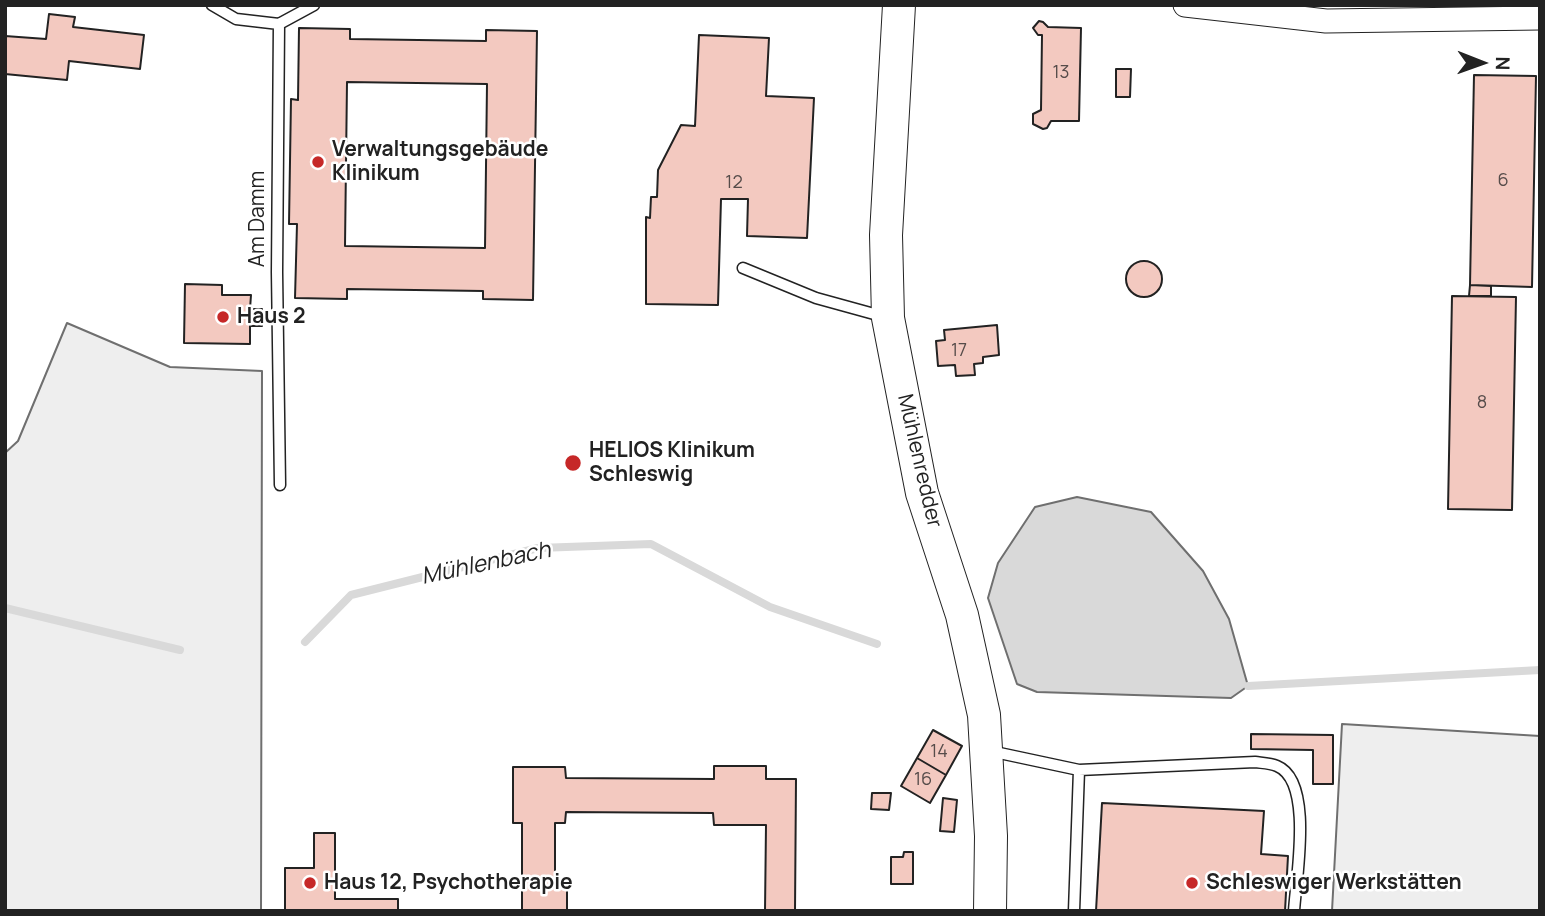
<!DOCTYPE html>
<meta charset="utf-8">
<style>
body{margin:0}
#map{position:relative;width:1545px;height:916px;overflow:hidden;background:#fff;font-family:Manrope,sans-serif}
canvas{display:block}
.frame{position:absolute;inset:0;border:7px solid #222;pointer-events:none}
.north{position:absolute;left:1447px;top:28px;width:70px;height:70px;-webkit-text-stroke:5px #fff;paint-order:stroke;rotate:91deg;font-size:19px;font-weight:700;line-height:28px;text-align:center;color:#222}
.north::after{content:'';display:block;margin:auto;width:24px;height:32px;background:#222;clip-path:polygon(50% 0,100% 100%,50% 72%,0 100%)}
</style>
<div id="map">
<canvas width="1545" height="916"></canvas>
<div class="frame"></div>
<div class="north">N</div>
</div>
<script>
const c = document.querySelector('canvas').getContext('2d');
c.lineJoin = 'round';
function fill(path, color) {
  c.fillStyle = color;
  c.fill(path, 'evenodd');
}
function strokePath(path, color, width, dash) {
  c.strokeStyle = color;
  c.lineWidth = width;
  c.lineCap = dash ? 'butt' : 'round';
  c.setLineDash(dash || []);
  c.stroke(path);
}
function label(font, color, halo, rows, align = 'center') {
  c.font = font + ' Manrope,sans-serif';
  c.lineWidth = 5;
  c.setLineDash([]);
  c.textBaseline = 'middle';
  c.strokeStyle = halo;
  c.fillStyle = color;
  for (const [text, x, y, turn = 0] of rows) {
    c.save();
    c.translate(x, y);
    c.rotate((+turn || 0) * Math.PI / 180);
    c.textAlign = isNaN(turn) ? turn : align;
    if (halo) c.strokeText(text, 0, 0);
    c.fillText(text, 0, 0);
    c.restore();
  }
}
const green = new Path2D(`
 M 67,323 L 170,367 L 262,371 L 261,911 L 5,911 L 5,453 L 18,441 Z
 M 1342,724 L 1540,736 L 1540,911 L 1332,911 Z`);
fill(green, '#eee');
strokePath(green, '#6f6f6f', 2);
const water = new Path2D(`
 M 1077,497 L 1151,512 L 1203,571 L 1229,619 L 1248,686 L 1231,698 L 1037,692 L 1017,684 L 988,598 L 998,563 L 1035,507 Z`);
fill(water, '#d9d9d9');
strokePath(water, '#6f6f6f', 2);
strokePath(new Path2D(`
 M 5,608 L 180,650
 M 305,642 L 351,595 L 538,548 L 651,544 L 770,607 L 877,644
 M 1248,686 L 1540,670`), '#d9d9d9', 8);
const building = new Path2D(`
 M 49,14 L 75,17 L 73,27 L 144,35 L 140,69 L 69,61 L 67,80 L 5,74 L 5,36 L 46,39 Z
 M 1039,21 L 1043,22 L 1048,27 L 1081,28 L 1079,121 L 1051,121 L 1047,128 L 1043,129 L 1033,124 L 1033,114 L 1041,110 L 1042,35 L 1038,35 L 1033,28 Z
 M 299,28 L 350,29 L 350,39 L 486,41 L 486,30 L 537,31 L 533,300 L 483,299 L 483,291 L 347,289 L 347,299 L 295,298 L 297,224 L 289,224 L 291,99 L 298,100 ZM 347,82 L 487,84 L 485,248 L 345,246 Z
 M 699,35 L 769,38 L 766,96 L 814,98 L 807,238 L 747,236 L 748,199 L 721,199 L 718,305 L 646,304 L 646,217 L 650,218 L 651,197 L 657,197 L 658,170 L 681,125 L 695,126 Z
 M 1116,69 L 1131,69 L 1130,97 L 1116,97 Z
 M 1474,75 L 1536,76 L 1532,287 L 1470,285 Z
 M1126 279a18 18 0 1 1 36 0a18 18 0 1 1-36 0Z
 M 185,284 L 222,285 L 222,295 L 251,295 L 250,309 L 262,309 L 262,326 L 250,326 L 250,344 L 184,343 Z
 M 1470,285 L 1491,286 L 1491,296 L 1469,296 Z
 M 1452,296 L 1516,297 L 1512,510 L 1448,509 Z
 M 997,325 L 999,355 L 983,357 L 983,363 L 974,364 L 975,375 L 956,376 L 955,365 L 938,366 L 936,341 L 945,340 L 944,330 Z
 M 933,730 L 962,746 L 946,775 L 917,758 Z
 M 1251,734 L 1333,735 L 1333,784 L 1313,784 L 1313,750 L 1251,749 Z
 M 917,758 L 946,775 L 930,803 L 901,786 Z
 M 714,766 L 766,766 L 766,779 L 796,779 L 795,911 L 765,911 L 766,825 L 714,825 L 713,813 L 566,812 L 565,823 L 555,823 L 555,881 L 567,881 L 567,911 L 522,911 L 522,823 L 513,823 L 513,767 L 565,767 L 566,778 L 714,779 Z
 M 872,793 L 891,793 L 889,810 L 871,809 Z
 M 943,798 L 957,800 L 954,832 L 940,831 Z
 M 1102,803 L 1264,811 L 1261,854 L 1288,856 L 1285,911 L 1096,911 Z
 M 314,833 L 335,833 L 335,899 L 398,899 L 398,911 L 285,911 L 285,868 L 314,868 Z
 M 904,852 L 913,852 L 913,884 L 891,884 L 891,857 L 903,857 Z`);
fill(building, '#f3c9c0');
strokePath(building, '#222', 2);
const lane = new Path2D(`
 M 212,5 L 236,19 L 279,24
 M 279,24 L 277,272 L 280,485
 M 279,24 L 314,5
 M 743,268 L 816,298 L 885,317
 M 990,751 L 1079,770 L 1074,911
 M 1079,770 L 1255,762 C 1262,763 1270,763 1277,766 C 1314,781 1296,878 1294,911`);
const street = new Path2D(`
 M 1185,5 L 1326,21 L 1540,18`);
const secondary = new Path2D(`
 M 899,5 L 886,235 L 888,318 L 922,493 L 962,615 L 984,715 L 991,836 L 990,911`);
strokePath(lane, '#222', 13);
strokePath(street, '#222', 25);
strokePath(secondary, '#222', 34);
strokePath(lane, '#fff', 10);
strokePath(street, '#fff', 23);
strokePath(secondary, '#fff', 32);
for (const [x, y, r, color] of [
 [318,162,7,"#c62828"],
 [223,317,7,"#c62828"],
 [573,463,9,"#c62828"],
 [310,883,7,"#c62828"],
 [1192,883,7,"#c62828"]
]) {
  const dot = new Path2D();
  dot.arc(x, y, r, 0, 2 * Math.PI);
  c.fillStyle = color;
  c.fill(dot);
  strokePath(dot, '#fff', 2.5);
}
label('18px', '#564c4a', null, [
 ["13",1061,73],
 ["6",1503,181],
 ["12",734,183],
 ["17",959,351],
 ["8",1482,403],
 ["14",939,752],
 ["16",923,780]
]);
label('bold 21px', '#222', '#fff', [
 ["Verwaltungsgebäude",332,150],
 ["Klinikum",332,174],
 ["Haus 2",237,317],
 ["HELIOS Klinikum",589,451],
 ["Schleswig",589,475],
 ["Haus 12, Psychotherapie",324,883],
 ["Schleswiger Werkstätten",1206,883]
], 'left');
label('21px', '#222', '#fff', [
 ["Am Damm",258,219,-90],
 ["Mühlenredder",919,461,77]
]);
label('italic 23px', '#222', '#fff', [
 ["Mühlenbach",486,564,-12]
]);
</script>
